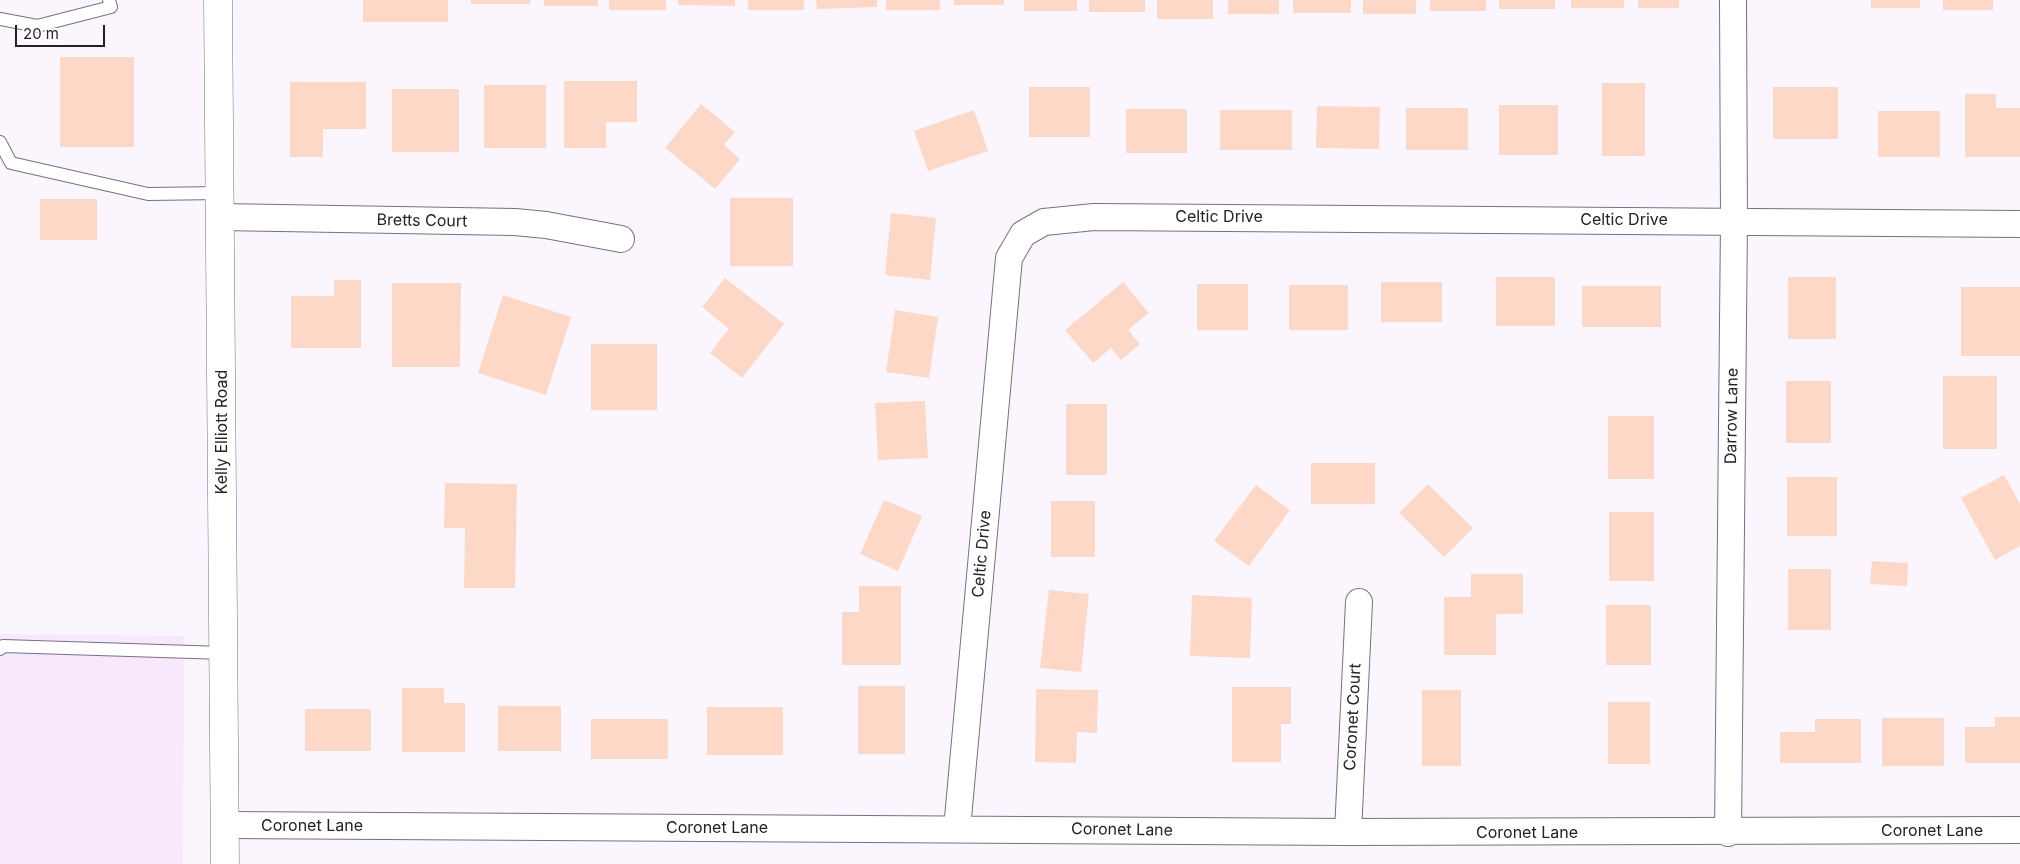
<!DOCTYPE html>
<style>
body{margin:0}
#map{position:relative;width:2020px;height:864px;overflow:hidden;background:#fbf6fe;font-family:Inter,sans-serif}
canvas{display:block}
.scale{position:absolute;left:15px;top:25px;width:90px;height:22px;box-sizing:border-box;border:2px solid #252126;border-top:0;padding-left:6px;font-size:15px;line-height:18px;white-space:nowrap;color:#252126;-webkit-text-stroke:4px #fff;paint-order:stroke}
</style>
<div id="map">
<canvas width="2020" height="864"></canvas>
<div class="scale">20 m</div>
</div>
<script>
const c = document.querySelector('canvas').getContext('2d');
c.lineJoin = 'round';
function fill(path, color) {
  c.fillStyle = color;
  c.fill(path, 'evenodd');
}
function strokePath(path, color, width, dash) {
  c.strokeStyle = color;
  c.lineWidth = width;
  c.lineCap = dash ? 'butt' : 'round';
  c.setLineDash(dash || []);
  c.stroke(path);
}
function label(font, color, halo, rows, align = 'center') {
  c.font = font + ' Inter,sans-serif';
  c.lineWidth = 5;
  c.setLineDash([]);
  c.textBaseline = 'middle';
  c.strokeStyle = halo;
  c.fillStyle = color;
  for (const [text, x, y, turn = 0] of rows) {
    c.save();
    c.translate(x, y);
    c.rotate((+turn || 0) * Math.PI / 180);
    c.textAlign = isNaN(turn) ? turn : align;
    if (halo) c.strokeText(text, 0, 0);
    c.fillText(text, 0, 0);
    c.restore();
  }
}
fill(new Path2D(`
 M 0,634 L 184,636 L 183,864 L 0,864 Z`), '#f7e8fb');
fill(new Path2D(`
 M 363,0 L 448,0 L 448,22 L 363,22 Z
 M 471,0 L 530,0 L 530,4 L 471,4 Z
 M 544,0 L 598,0 L 598,6 L 544,6 Z
 M 609,0 L 666,0 L 666,10 L 609,10 Z
 M 678,0 L 735,0 L 735,6 L 678,5 Z
 M 748,0 L 804,0 L 804,10 L 748,10 Z
 M 816,0 L 877,0 L 877,7 L 817,9 Z
 M 886,0 L 940,0 L 940,10 L 886,10 Z
 M 954,0 L 1004,0 L 1004,5 L 954,5 Z
 M 1024,0 L 1077,0 L 1077,11 L 1024,11 Z
 M 1089,0 L 1145,0 L 1145,12 L 1089,12 Z
 M 1157,0 L 1213,0 L 1213,19 L 1157,19 Z
 M 1228,0 L 1279,0 L 1279,14 L 1228,14 Z
 M 1293,0 L 1351,0 L 1351,13 L 1293,13 Z
 M 1363,0 L 1416,0 L 1416,14 L 1363,14 Z
 M 1430,0 L 1486,0 L 1486,11 L 1430,11 Z
 M 1499,0 L 1555,0 L 1555,9 L 1499,9 Z
 M 1571,0 L 1624,0 L 1624,8 L 1571,8 Z
 M 1638,0 L 1679,0 L 1679,8 L 1638,8 Z
 M 1871,0 L 1920,0 L 1920,8 L 1871,8 Z
 M 1943,0 L 1993,0 L 1993,10 L 1943,10 Z
 M 60,57 L 134,57 L 134,147 L 60,147 Z
 M 564,81 L 637,81 L 637,122 L 606,122 L 606,148 L 564,148 Z
 M 290,82 L 366,82 L 366,129 L 323,129 L 323,157 L 290,157 Z
 M 1602,83 L 1645,83 L 1645,156 L 1602,156 Z
 M 484,85 L 546,85 L 546,148 L 484,148 Z
 M 1029,87 L 1090,87 L 1090,137 L 1029,137 Z
 M 1773,87 L 1838,87 L 1838,139 L 1773,139 Z
 M 392,89 L 459,89 L 459,152 L 392,152 Z
 M 1965,94 L 1996,94 L 1996,108 L 2020,108 L 2020,157 L 1965,157 Z
 M 701,104 L 735,132 L 724,145 L 740,159 L 715,189 L 665,148 Z
 M 1499,105 L 1558,105 L 1558,155 L 1499,155 Z
 M 1317,106 L 1380,107 L 1379,149 L 1316,148 Z
 M 1406,108 L 1468,108 L 1468,150 L 1406,150 Z
 M 1126,109 L 1187,109 L 1187,153 L 1126,153 Z
 M 974,110 L 988,151 L 928,171 L 914,131 Z
 M 1220,110 L 1292,110 L 1292,150 L 1220,150 Z
 M 1878,111 L 1940,111 L 1940,157 L 1878,157 Z
 M 730,198 L 793,198 L 793,266 L 730,266 Z
 M 40,199 L 97,199 L 97,240 L 40,240 Z
 M 891,213 L 936,218 L 930,280 L 885,275 Z
 M 1496,277 L 1555,277 L 1555,326 L 1496,326 Z
 M 1788,277 L 1836,277 L 1836,339 L 1788,339 Z
 M 725,278 L 784,324 L 742,378 L 710,353 L 729,329 L 702,307 Z
 M 334,280 L 361,280 L 361,348 L 291,348 L 291,296 L 334,296 Z
 M 1123,282 L 1149,313 L 1128,330 L 1140,344 L 1121,360 L 1111,348 L 1093,363 L 1065,330 Z
 M 1381,282 L 1442,282 L 1442,322 L 1381,322 Z
 M 392,283 L 461,283 L 460,367 L 392,367 Z
 M 1197,284 L 1248,284 L 1248,330 L 1197,330 Z
 M 1289,285 L 1348,285 L 1348,330 L 1289,330 Z
 M 1582,286 L 1661,286 L 1661,327 L 1582,327 Z
 M 1961,287 L 2020,287 L 2020,356 L 1961,356 Z
 M 503,295 L 571,317 L 546,395 L 478,373 Z
 M 895,310 L 938,317 L 929,378 L 886,372 Z
 M 591,344 L 657,344 L 657,410 L 591,410 Z
 M 1943,376 L 1997,376 L 1997,449 L 1943,449 Z
 M 1786,381 L 1831,381 L 1831,443 L 1786,443 Z
 M 925,401 L 928,458 L 878,460 L 875,403 Z
 M 1066,404 L 1107,404 L 1107,475 L 1066,475 Z
 M 1608,416 L 1654,416 L 1654,479 L 1608,479 Z
 M 1311,463 L 1375,463 L 1375,504 L 1311,504 Z
 M 2004,475 L 2020,504 L 2020,546 L 1995,560 L 1961,498 Z
 M 1787,477 L 1837,477 L 1837,536 L 1787,536 Z
 M 445,483 L 517,484 L 515,588 L 464,588 L 465,528 L 444,528 Z
 M 1428,484 L 1473,528 L 1444,557 L 1399,513 Z
 M 1256,485 L 1290,510 L 1249,566 L 1214,541 Z
 M 884,500 L 922,516 L 898,571 L 860,554 Z
 M 1051,501 L 1095,501 L 1095,557 L 1051,557 Z
 M 1609,512 L 1654,512 L 1654,581 L 1609,581 Z
 M 1872,561 L 1908,563 L 1907,586 L 1870,584 Z
 M 1788,569 L 1831,569 L 1831,630 L 1788,630 Z
 M 1471,574 L 1523,574 L 1523,614 L 1496,614 L 1496,655 L 1444,655 L 1444,597 L 1471,597 Z
 M 859,586 L 901,586 L 901,665 L 842,665 L 842,612 L 859,612 Z
 M 1049,590 L 1089,594 L 1081,672 L 1040,668 Z
 M 1192,595 L 1252,598 L 1250,658 L 1190,656 Z
 M 1606,605 L 1651,605 L 1651,665 L 1606,665 Z
 M 858,686 L 905,686 L 905,754 L 858,754 Z
 M 1232,687 L 1291,687 L 1291,724 L 1281,724 L 1281,762 L 1232,762 Z
 M 402,688 L 444,688 L 444,703 L 465,703 L 465,752 L 402,752 Z
 M 1036,689 L 1098,690 L 1097,733 L 1077,732 L 1076,763 L 1035,762 Z
 M 1422,690 L 1461,690 L 1461,766 L 1422,766 Z
 M 1608,702 L 1650,702 L 1650,764 L 1608,764 Z
 M 498,706 L 561,706 L 561,751 L 498,751 Z
 M 707,707 L 783,707 L 783,755 L 707,755 Z
 M 305,709 L 371,709 L 371,751 L 305,751 Z
 M 1995,717 L 2020,717 L 2020,763 L 1965,763 L 1965,727 L 1995,727 Z
 M 1882,718 L 1944,718 L 1944,766 L 1882,766 Z
 M 591,719 L 668,719 L 668,759 L 591,759 Z
 M 1815,719 L 1861,719 L 1861,763 L 1780,763 L 1780,732 L 1815,732 Z`), '#fed8c6');
const service = new Path2D(`
 M 0,19 L 37,26 L 111,7 L 109,0
 M 0,142 L 11,163 L 148,194 L 220,193
 M 0,649 L 3,646 L 224,653`);
const minor = new Path2D(`
 M 220,217 L 515,222 L 546,225 L 621,239
 M 225,825 L 1348,832 L 2020,830
 M 957,829 L 1009,258 L 1023,234 L 1044,222 L 1094,217 L 2020,224
 M 1348,832 L 1359,602
 M 1728,833 L 1734,220 L 1733,0`);
const tertiary = new Path2D(`
 M 218,0 L 225,864`);
strokePath(service, '#78707c', 14);
strokePath(minor, '#78707c', 28);
strokePath(tertiary, '#78707c', 29);
strokePath(service, '#fff', 12);
strokePath(minor, '#fff', 26);
strokePath(tertiary, '#fff', 28);
label('16px', '#252126', '#fff', [
 ["Celtic Drive",1219,217],
 ["Celtic Drive",1624,220],
 ["Bretts Court",422,221,1],
 ["Darrow Lane",1732,416,-89],
 ["Kelly Elliott Road",222,432,-90],
 ["Celtic Drive",982,554,-85],
 ["Coronet Court",1353,717,-87],
 ["Coronet Lane",312,826],
 ["Coronet Lane",717,828],
 ["Coronet Lane",1122,830,1],
 ["Coronet Lane",1932,831],
 ["Coronet Lane",1527,833]
]);
</script>
